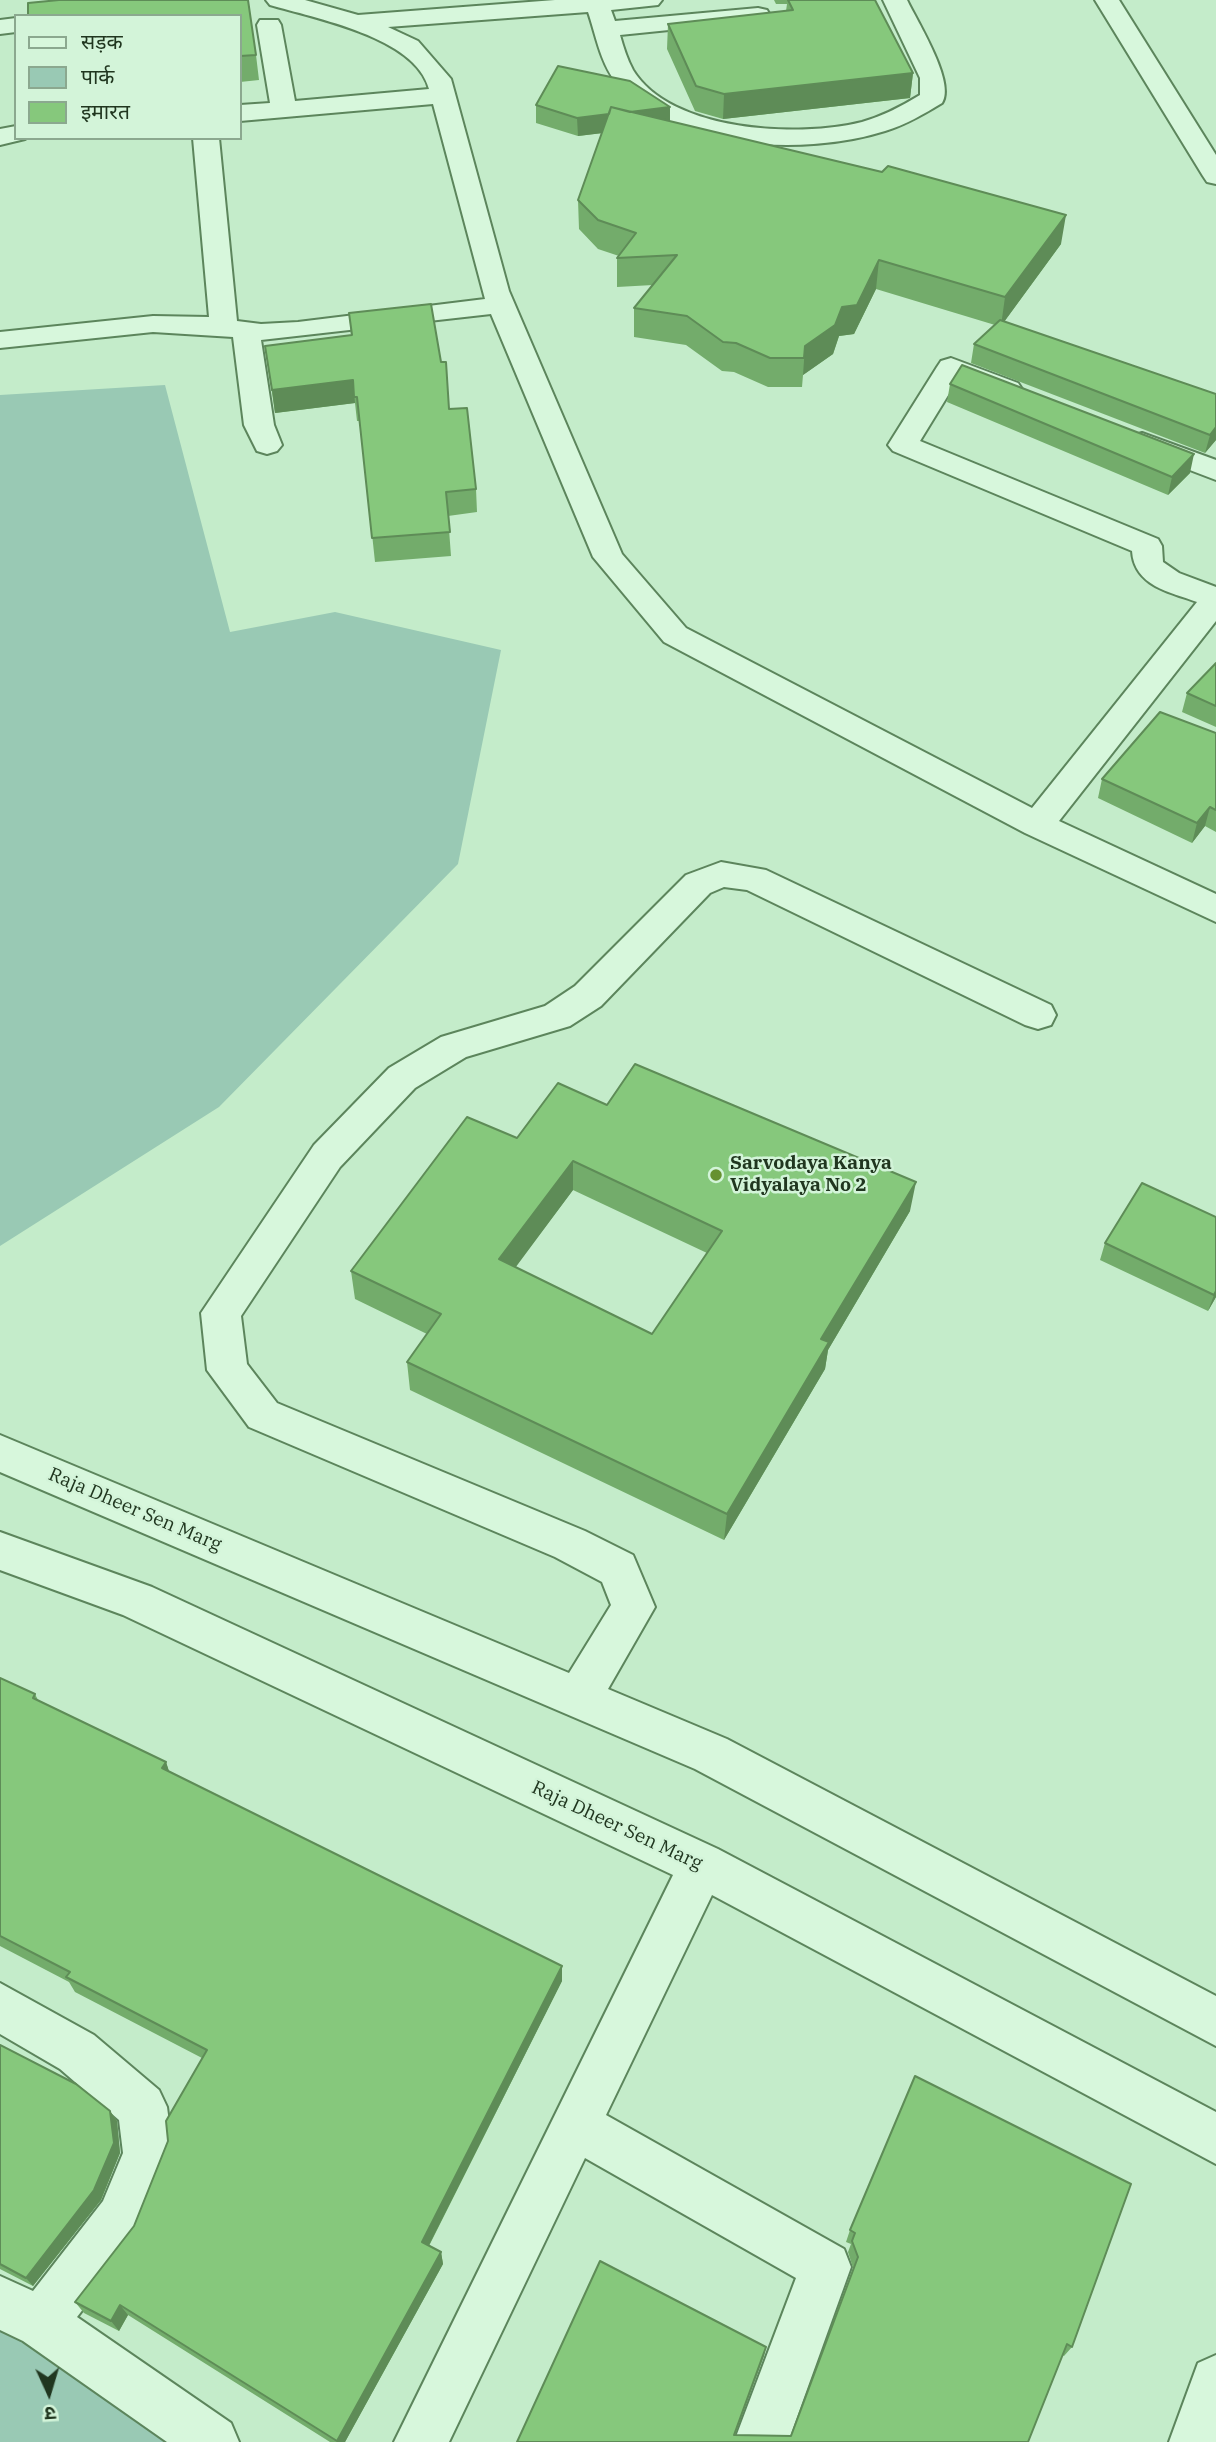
<!DOCTYPE html>
<meta charset="utf-8">
<style>
body{margin:0}
#map{position:relative;width:1216px;height:2442px;overflow:hidden;background:#c4ecca;font-family:"IBM Plex Serif","Noto Sans Devanagari",serif}
canvas{display:block}
.legend{position:absolute;left:14px;top:14px;width:228px;height:126px;box-sizing:border-box;background:#d3f4d9;border:2px solid #8ba88f;margin:0;padding:9px 12px;list-style:none;font-size:21px;color:#20361f}
.legend li{display:flex;align-items:center;gap:14px;height:35px}
.legend b{width:35px;border:2px solid #8ba88f}
.north{position:absolute;left:14px;top:2358px;width:70px;height:70px;-webkit-text-stroke:5px #d3f4d9;paint-order:stroke;rotate:176deg;font-size:19px;font-weight:700;line-height:28px;text-align:center;color:#20361f}
.north::after{content:'';display:block;margin:auto;width:24px;height:32px;background:#20361f;clip-path:polygon(50% 0,100% 100%,50% 72%,0 100%)}
</style>
<div id="map">
<canvas width="1216" height="2442"></canvas>
<ul class="legend">
<li><b style="height:9px;background:#d7f7dc"></b>सड़क</li>
<li><b style="height:19px;background:#99c9b4"></b>पार्क</li>
<li><b style="height:19px;background:#86c87c"></b>इमारत</li>
</ul>
<div class="north">उ</div>
</div>
<script>
const c = document.querySelector('canvas').getContext('2d');
c.lineJoin = 'round';
function fill(path, color) {
  c.fillStyle = color;
  c.fill(path, 'evenodd');
}
function strokePath(path, color, width, dash) {
  c.strokeStyle = color;
  c.lineWidth = width;
  c.lineCap = dash ? 'butt' : 'round';
  c.setLineDash(dash || []);
  c.stroke(path);
}
function label(font, color, halo, rows, align = 'center') {
  c.font = font + ' "IBM Plex Serif",serif';
  c.lineWidth = 5;
  c.setLineDash([]);
  c.textBaseline = 'middle';
  c.strokeStyle = halo;
  c.fillStyle = color;
  for (const [text, x, y, turn = 0] of rows) {
    c.save();
    c.translate(x, y);
    c.rotate((+turn || 0) * Math.PI / 180);
    c.textAlign = isNaN(turn) ? turn : align;
    if (halo) c.strokeText(text, 0, 0);
    c.fillText(text, 0, 0);
    c.restore();
  }
}
fill(new Path2D(`
 M 165,385 L 230,632 L 335,612 L 501,650 L 458,864 L 219,1107 L 0,1246 L 0,395 Z
 M 0,2324 L 208,2442 L 0,2442 Z`), '#99c9b4');
const minor = new Path2D(`
 M 266,0 L 305,0 L 358,15 L 555,0 L 662,0 L 658,5 L 611,10 L 615,21 L 758,8 L 767,10 L 770,15 L 767,20 L 620,35 C 623,46 627,59 633,70 C 671,132 799,138 862,122 C 883,116 902,106 920,95 L 920,78 L 883,0 L 907,0 C 917,21 956,83 942,103 C 924,114 905,125 885,131 C 807,156 669,152 615,81 C 600,61 596,35 588,12 L 388,27 L 418,41 L 451,79 L 509,291 L 622,554 L 686,628 L 1032,808 L 1197,602 C 1170,592 1134,586 1132,551 L 893,451 L 888,445 L 937,367 L 941,361 L 951,358 L 1018,383 L 1022,389 L 1018,395 L 1008,398 L 998,395 L 958,379 L 920,441 L 1158,539 L 1162,546 L 1163,562 L 1179,573 L 1216,587 L 1216,621 L 1059,821 L 1216,894 L 1216,922 L 1025,833 L 664,642 L 593,557 L 491,314 L 261,340 L 274,425 L 282,445 L 277,451 L 267,454 L 257,451 L 244,425 L 233,337 L 153,332 L 0,348 L 0,332 L 153,316 L 209,317 L 193,138 L 219,138 L 237,321 L 261,324 L 298,322 L 485,299 L 433,104 L 240,121 L 240,105 L 270,103 L 257,25 L 260,20 L 278,20 L 281,25 L 295,101 L 429,89 C 416,37 314,18 270,5 Z
 M 1095,0 L 1119,0 L 1216,155 L 1216,184 L 1207,182 L 1203,176 Z
 M 16,18 L 16,32 L 0,34 L 0,20 Z
 M 16,126 L 16,138 L 25,139 L 0,145 L 0,129 Z
 M 1142,433 L 1216,460 L 1216,480 L 1132,448 L 1127,442 L 1132,436 Z
 M 721,862 L 766,870 L 1051,1005 L 1056,1015 L 1051,1025 L 1038,1029 L 1025,1025 L 747,890 L 724,887 L 710,893 L 601,1006 L 570,1026 L 466,1057 L 415,1088 L 340,1167 L 241,1316 L 247,1364 L 277,1403 L 585,1531 L 633,1555 L 655,1607 L 608,1689 L 727,1739 L 1216,1996 L 1216,2046 L 695,1769 L 0,1472 L 0,1435 L 569,1673 L 611,1605 L 602,1582 L 555,1557 L 249,1427 L 207,1370 L 201,1313 L 314,1145 L 389,1068 L 441,1037 L 545,1006 L 575,986 L 686,875 Z
 M 0,1532 L 152,1587 L 718,1849 L 1216,2112 L 1216,2164 L 712,1895 L 606,2115 L 844,2249 L 851,2267 L 788,2442 L 734,2442 L 796,2278 L 585,2158 L 449,2442 L 394,2442 L 673,1875 L 123,1615 L 0,1570 Z
 M 0,1983 L 94,2035 L 159,2090 L 167,2107 L 173,2153 L 139,2237 L 77,2317 L 231,2423 L 239,2442 L 167,2442 L 23,2341 L 0,2330 L 0,2276 L 33,2291 L 103,2201 L 123,2153 L 119,2120 L 60,2069 L 0,2034 Z
 M 1216,2355 L 1216,2442 L 1169,2442 L 1198,2363 Z`);
strokePath(minor, '#5c855c', 4);
fill(minor, '#d7f7dc');
fill(new Path2D(`
 M 774,0 L 875,0 L 913,73 L 910,98 L 723,119 L 695,111 L 667,49 L 668,24 L 786,11 L 787,4 L 776,4 Z
 M 240,16 L 256,55 L 259,80 L 240,82 Z
 M 536,105 L 670,121 L 1061,244 L 1004,322 L 1216,394 L 1216,440 L 1205,453 L 971,363 L 974,344 L 995,325 L 876,289 L 854,334 L 839,336 L 833,354 L 803,375 L 802,387 L 768,387 L 734,372 L 722,371 L 686,345 L 634,337 L 634,308 L 653,285 L 617,287 L 617,258 L 619,256 L 598,249 L 579,229 L 578,200 L 602,133 L 578,136 L 536,123 Z
 M 349,313 L 449,409 L 476,489 L 477,512 L 448,516 L 451,556 L 375,562 L 360,421 L 357,421 L 355,403 L 275,413 L 265,346 L 351,335 Z
 M 950,384 L 1190,473 L 1168,495 L 947,402 Z
 M 1216,663 L 1216,727 L 1182,712 L 1187,693 Z
 M 1216,733 L 1216,832 L 1205,826 L 1192,843 L 1098,798 L 1102,779 Z
 M 607,1105 L 910,1211 L 828,1350 L 825,1369 L 724,1540 L 410,1390 L 407,1362 L 427,1334 L 355,1299 L 351,1271 L 517,1138 ZM 573,1190 L 707,1253 L 652,1334 L 515,1267 Z
 M 1216,1217 L 1216,1297 L 1208,1311 L 1100,1260 L 1105,1243 Z
 M 0,1678 L 35,1694 L 38,1700 L 166,1762 L 169,1772 L 562,1966 L 562,1981 L 429,2246 L 441,2252 L 443,2264 L 345,2442 L 330,2442 L 128,2315 L 119,2331 L 84,2313 L 75,2302 L 134,2226 L 202,2058 L 75,1992 L 69,1982 L 0,1946 Z
 M 0,2045 L 110,2111 L 117,2121 L 120,2153 L 101,2200 L 33,2286 L 0,2269 Z
 M 850,2230 L 1072,2347 L 1064,2356 L 1062,2355 L 1028,2442 L 517,2442 L 766,2347 L 735,2435 L 791,2436 L 853,2268 L 848,2252 L 851,2244 L 846,2242 Z`), '#73ac6b');
fill(new Path2D(`
 M 913,73 L 910,98 L 723,119 L 724,94 Z
 M 670,107 L 670,125 L 578,136 L 577,118 Z
 M 1066,215 L 1061,244 L 1001,326 L 1005,297 Z
 M 879,260 L 876,289 L 854,334 L 839,336 L 833,354 L 803,375 L 805,346 L 842,307 Z
 M 353,380 L 355,403 L 275,413 L 272,390 Z
 M 1216,427 L 1216,440 L 1205,453 L 1210,435 Z
 M 1194,454 L 1190,473 L 1168,495 L 1172,477 Z
 M 1210,807 L 1205,826 L 1192,843 L 1197,823 Z
 M 573,1161 L 573,1190 L 501,1287 L 499,1259 Z
 M 916,1182 L 910,1211 L 828,1350 L 825,1369 L 724,1540 L 727,1514 L 821,1339 Z
 M 1216,1291 L 1216,1297 L 1208,1311 L 1214,1295 Z
 M 166,1762 L 172,1780 L 162,1768 Z
 M 562,1966 L 562,1981 L 425,2253 L 422,2242 Z
 M 110,2111 L 117,2121 L 120,2153 L 101,2200 L 33,2286 L 26,2278 Z
 M 441,2252 L 443,2264 L 345,2442 L 337,2442 L 337,2441 Z
 M 120,2305 L 128,2315 L 119,2331 L 111,2321 Z
 M 766,2347 L 764,2356 L 732,2442 L 734,2435 Z`), '#5e8c57');
const building = new Path2D(`
 M 59,0 L 248,0 L 256,55 L 240,56 L 240,16 L 28,16 L 28,3 Z
 M 788,0 L 875,0 L 913,73 L 724,94 L 696,86 L 668,24 L 793,10 Z
 M 558,66 L 630,81 L 670,107 L 630,112 L 611,107 L 609,114 L 577,118 L 536,105 Z
 M 611,107 L 882,172 L 888,166 L 1066,215 L 1005,297 L 879,260 L 857,305 L 842,307 L 835,325 L 805,346 L 804,358 L 770,358 L 736,343 L 723,342 L 687,316 L 634,308 L 677,255 L 617,258 L 636,233 L 598,220 L 578,200 Z
 M 431,304 L 441,362 L 446,362 L 449,409 L 467,408 L 476,489 L 446,492 L 450,532 L 372,538 L 357,397 L 354,397 L 353,380 L 272,390 L 265,346 L 352,335 L 349,313 Z
 M 1000,320 L 1216,394 L 1216,427 L 1210,435 L 974,344 Z
 M 962,365 L 1194,454 L 1172,477 L 950,384 Z
 M 1216,663 L 1216,706 L 1187,693 Z
 M 1160,712 L 1216,733 L 1216,810 L 1210,807 L 1197,823 L 1102,779 Z
 M 635,1064 L 916,1182 L 821,1339 L 829,1342 L 727,1514 L 407,1362 L 441,1314 L 351,1271 L 467,1117 L 517,1138 L 558,1083 L 607,1105 ZM 573,1161 L 722,1231 L 652,1334 L 499,1259 Z
 M 1142,1183 L 1216,1217 L 1216,1291 L 1214,1295 L 1105,1243 Z
 M 0,1678 L 35,1694 L 33,1698 L 166,1762 L 162,1768 L 562,1966 L 422,2242 L 441,2252 L 337,2441 L 120,2305 L 111,2321 L 75,2302 L 134,2226 L 168,2141 L 166,2121 L 207,2050 L 66,1977 L 70,1972 L 0,1936 Z
 M 0,2045 L 76,2084 L 110,2111 L 114,2143 L 94,2190 L 26,2278 L 0,2264 Z
 M 915,2076 L 1131,2184 L 1072,2347 L 1067,2344 L 1028,2442 L 517,2442 L 600,2261 L 766,2347 L 734,2435 L 791,2436 L 858,2257 L 852,2241 L 855,2233 L 850,2230 Z`);
fill(building, '#86c87c');
strokePath(building, '#5e8c57', 2);
for (const [x, y, r, color] of [
 [716,1175,7,"#66912f"]
]) {
  const dot = new Path2D();
  dot.arc(x, y, r, 0, 2 * Math.PI);
  c.fillStyle = color;
  c.fill(dot);
  strokePath(dot, '#d3f4d9', 2.5);
}
label('bold 19px', '#20361f', '#d3f4d9', [
 ["Sarvodaya Kanya",730,1164],
 ["Vidyalaya No 2",730,1186]
], 'left');
label('19px', '#20361f', '#d3f4d9', [
 ["Raja Dheer Sen Marg",135,1510,23],
 ["Raja Dheer Sen Marg",617,1826,25]
]);
</script>
